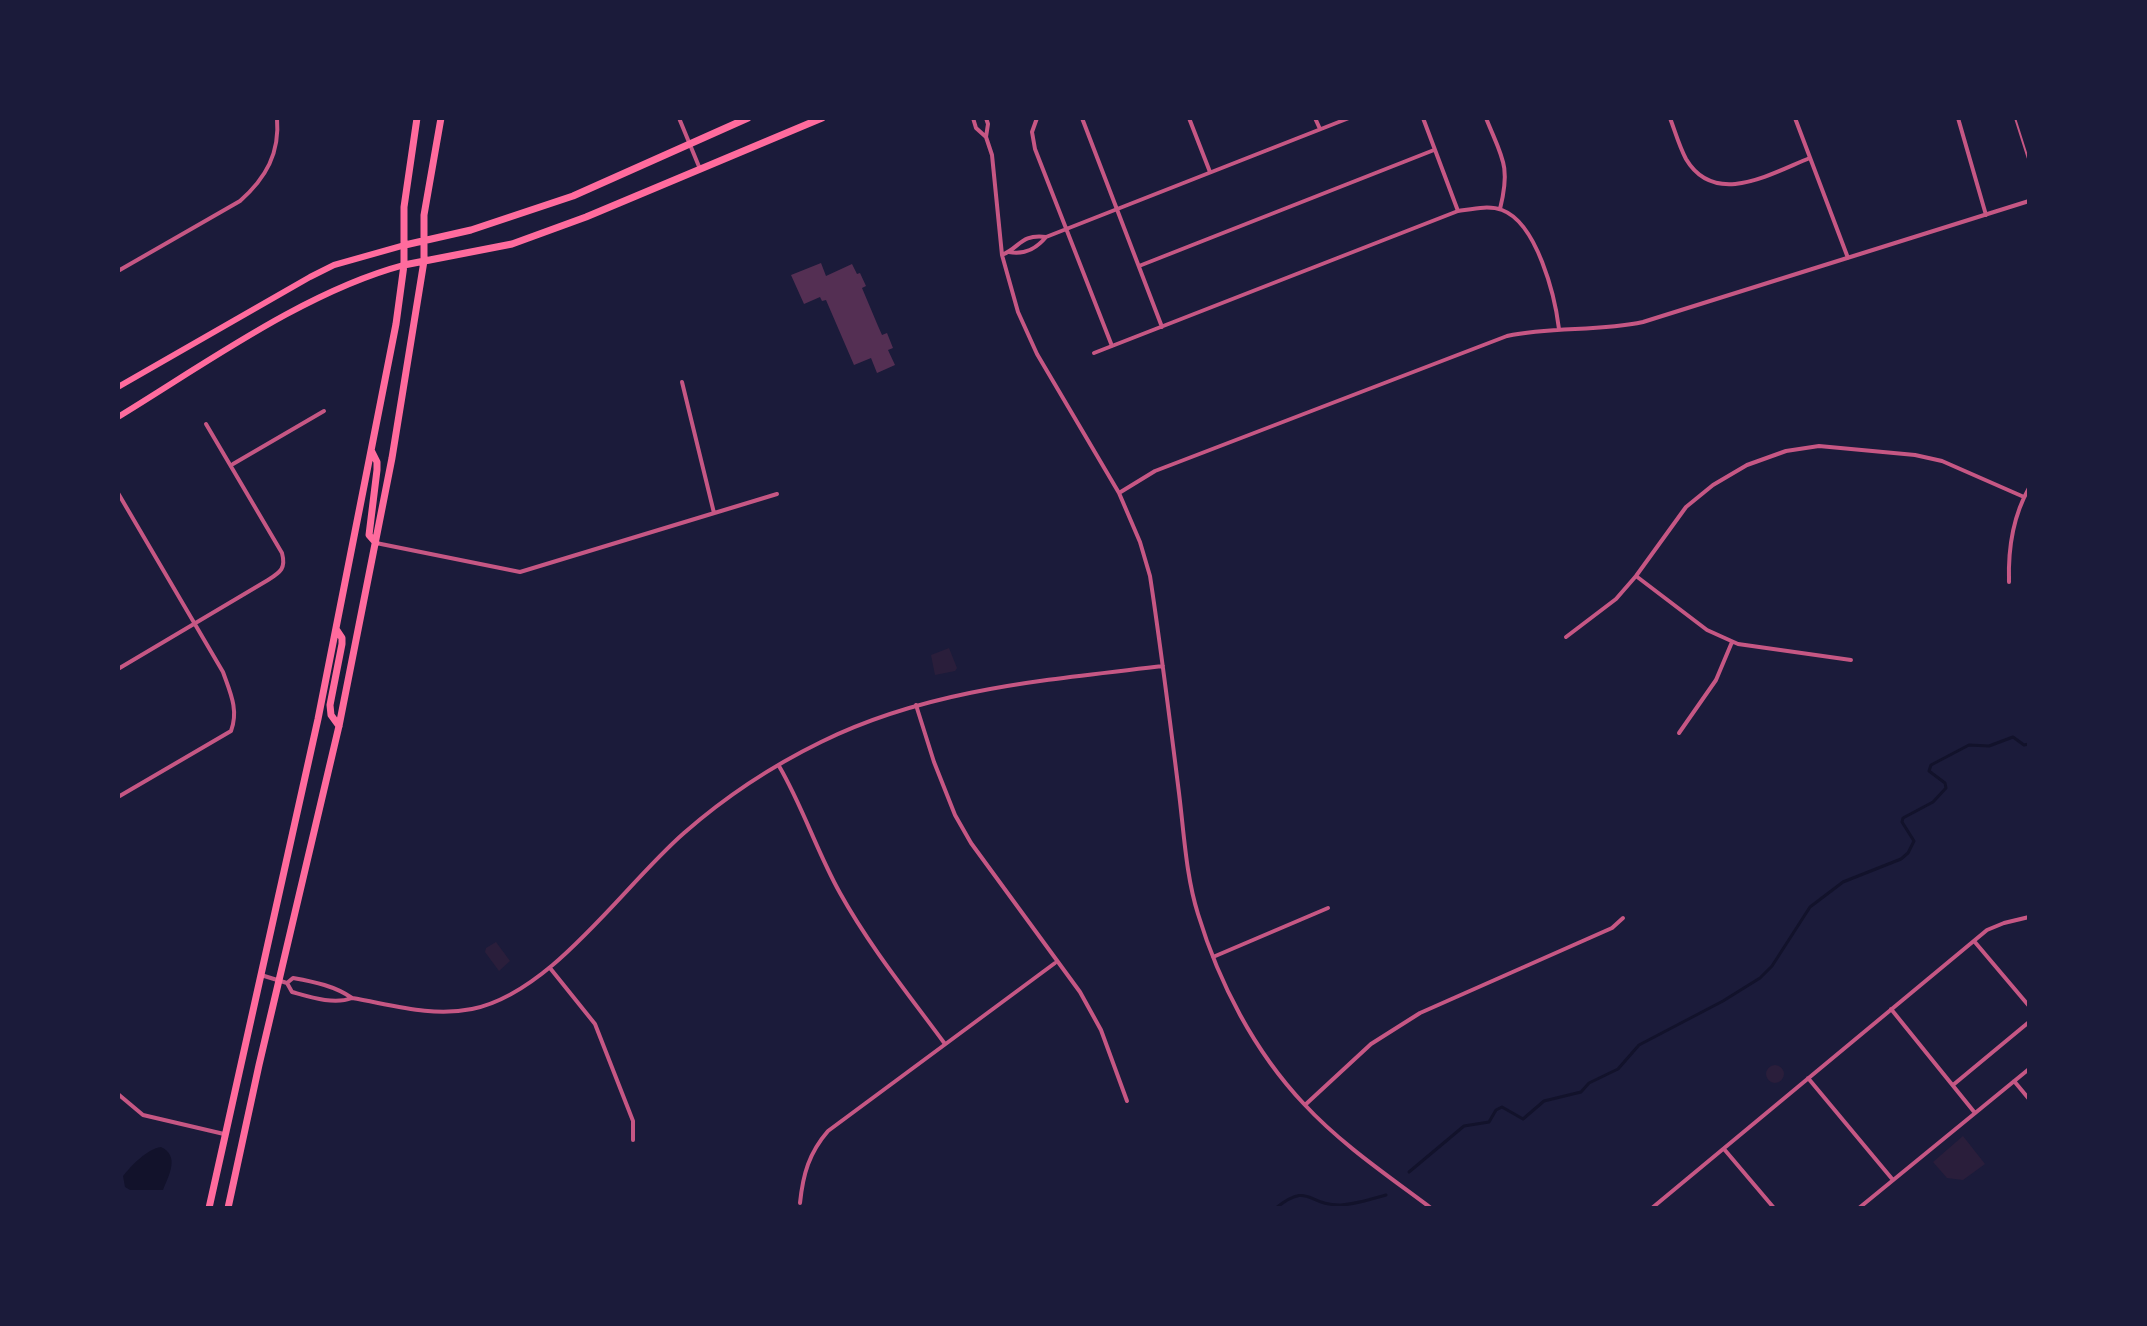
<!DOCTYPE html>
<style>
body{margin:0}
#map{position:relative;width:2147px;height:1326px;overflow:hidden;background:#1b1b3a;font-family:"Golos Text",sans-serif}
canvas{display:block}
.frame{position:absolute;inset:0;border:120px solid #1b1b3a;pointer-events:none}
</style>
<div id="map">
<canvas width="2147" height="1326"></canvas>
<div class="frame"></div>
</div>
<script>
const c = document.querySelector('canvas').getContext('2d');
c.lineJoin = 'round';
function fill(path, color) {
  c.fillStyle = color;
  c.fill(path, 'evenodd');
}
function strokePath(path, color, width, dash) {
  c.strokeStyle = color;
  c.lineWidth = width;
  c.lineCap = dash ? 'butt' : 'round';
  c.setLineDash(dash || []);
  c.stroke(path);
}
fill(new Path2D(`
 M 949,648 L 957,668 L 955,671 L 935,675 L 931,655 Z
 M 496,942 L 510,961 L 499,971 L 485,952 L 486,948 Z
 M1766 1074a9 9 0 1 1 18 0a9 9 0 1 1-18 0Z
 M 1963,1136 L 1985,1164 L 1963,1180 L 1947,1178 L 1933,1162 Z`), '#2a1e3b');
fill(new Path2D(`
 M 161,1147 C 180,1156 169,1175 163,1190 L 130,1190 L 125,1187 L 123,1176 C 132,1165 147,1149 161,1147 Z`), '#12122b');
strokePath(new Path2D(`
 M 1409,1172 L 1464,1126 L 1489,1122 L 1496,1110 L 1502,1107 L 1523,1119 L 1544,1101 L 1581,1092 L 1589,1083 L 1618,1069 L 1639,1045 L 1723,1001 L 1760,978 L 1772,966 L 1810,907 L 1843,882 L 1901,859 L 1908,853 L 1914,841 L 1902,822 L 1903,818 L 1933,802 L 1946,788 L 1945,783 L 1929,771 L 1931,765 L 1969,745 L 1989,746 L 2013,737 L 2024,745 L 2029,744
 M 1276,1208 C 1310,1181 1307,1206 1341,1205 C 1356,1204 1372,1199 1386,1195`), '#12122b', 3);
fill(new Path2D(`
 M 821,263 L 826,276 L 852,264 L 857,274 L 860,273 L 866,286 L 862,288 L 878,326 L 882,335 L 887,333 L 893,348 L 888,350 L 895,365 L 877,373 L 871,358 L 854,365 L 826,300 L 822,301 L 820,297 L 804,304 L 791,275 Z`), '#542f53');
strokePath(new Path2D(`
 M 2015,118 L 2029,162`), '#c65784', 2);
strokePath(new Path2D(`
 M 679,118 L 700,169
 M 973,118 L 976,128 L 986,137 L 992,155 L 1002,255 L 1018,312 L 1037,354 L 1119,493 L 1140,542 L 1150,576 C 1161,648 1170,721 1179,793 C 1184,833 1186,876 1198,914 C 1219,983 1254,1051 1304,1104 C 1341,1144 1387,1175 1431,1208
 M 986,118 L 988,124 L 986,137
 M 1037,118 L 1032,132 L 1035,149 L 1112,346
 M 1082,118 L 1162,327
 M 1189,118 L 1210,172
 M 1315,118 L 1320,129
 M 1423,118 L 1458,211
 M 1486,118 C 1502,158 1511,165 1500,209
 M 1670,118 C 1675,131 1679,146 1686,159 C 1715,208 1772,173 1810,158
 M 1795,118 L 1848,258
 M 1958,118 L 1986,215
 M 1009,252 C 1025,255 1036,249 1046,237
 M 1002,255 C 1021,247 1020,234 1046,237 L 1349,118
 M 1139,266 L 1434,150
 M 118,271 L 240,201 C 266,178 280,153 277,118
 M 1094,353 L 1458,211 C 1472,209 1489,205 1502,210 C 1537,223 1555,296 1559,329
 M 682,382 L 714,513
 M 233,464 L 324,411
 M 118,493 L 223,672 C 230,692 239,710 231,731 L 118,797
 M 1119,493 L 1155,471 L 1507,336 C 1552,326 1598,332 1643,322 L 2029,201
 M 376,543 L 520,572 L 777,494
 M 1636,576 L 1707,630 L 1738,644 L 1851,660
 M 2009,582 C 2008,550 2013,516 2029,488
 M 1566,637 L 1616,599 L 1636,576 L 1686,507 L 1713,485 L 1747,465 L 1786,451 L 1819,446 L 1915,455 L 1942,461 L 2024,497
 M 118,669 L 268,580 C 281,572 286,568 282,553 L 206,424
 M 916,705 L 934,762 L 955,815 L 971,843 L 1080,992 L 1101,1030 L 1127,1101
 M 1679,733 L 1716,680 L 1732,642
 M 779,766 C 803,807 817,852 840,893 C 870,947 909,995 945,1044
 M 1974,941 L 2029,1006
 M 1213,957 L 1328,908
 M 550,968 L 595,1024 L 633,1121 L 633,1140
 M 261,975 L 287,983 L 292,992 C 310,997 334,1005 352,998 C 393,1005 431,1017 472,1009 C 552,993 623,886 684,833 C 725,797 772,766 821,742 C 928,689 1046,680 1163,666
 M 287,983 L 293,978 C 315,982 335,986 352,998
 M 1891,1009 L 1975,1113
 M 1808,1078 L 1893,1180
 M 2014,1081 L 2029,1099
 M 1953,1085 L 2029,1022
 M 118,1094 L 143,1115 L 224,1134
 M 1305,1105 L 1371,1044 L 1420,1013 L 1612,928 L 1623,918
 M 1724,1149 L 1774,1208
 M 800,1203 C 803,1174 809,1153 828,1131 L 1055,963
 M 1652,1208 L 1987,930 L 2004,923 L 2029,917
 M 1859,1208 L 2029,1069`), '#c65784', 4);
strokePath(new Path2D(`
 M 118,387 L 310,277 L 334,265 L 405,245
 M 118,417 C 205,364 306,291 404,265`), '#ff6b9d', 6);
strokePath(new Path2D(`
 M 405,245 L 471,230 L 573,196 L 748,118
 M 404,265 L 512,244 L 586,217 L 822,118
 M 372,452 L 377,462 L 377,470 L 369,535 L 376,543
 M 336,629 L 342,638 L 342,644 L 330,705 L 331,715 L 339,726
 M 209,1208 L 318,719 L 396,324 L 404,265 L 404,207 L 417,118
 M 228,1208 L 259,1065 L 339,726 L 392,458 L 424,261 L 424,215 L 441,118`), '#ff6b9d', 7);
</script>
